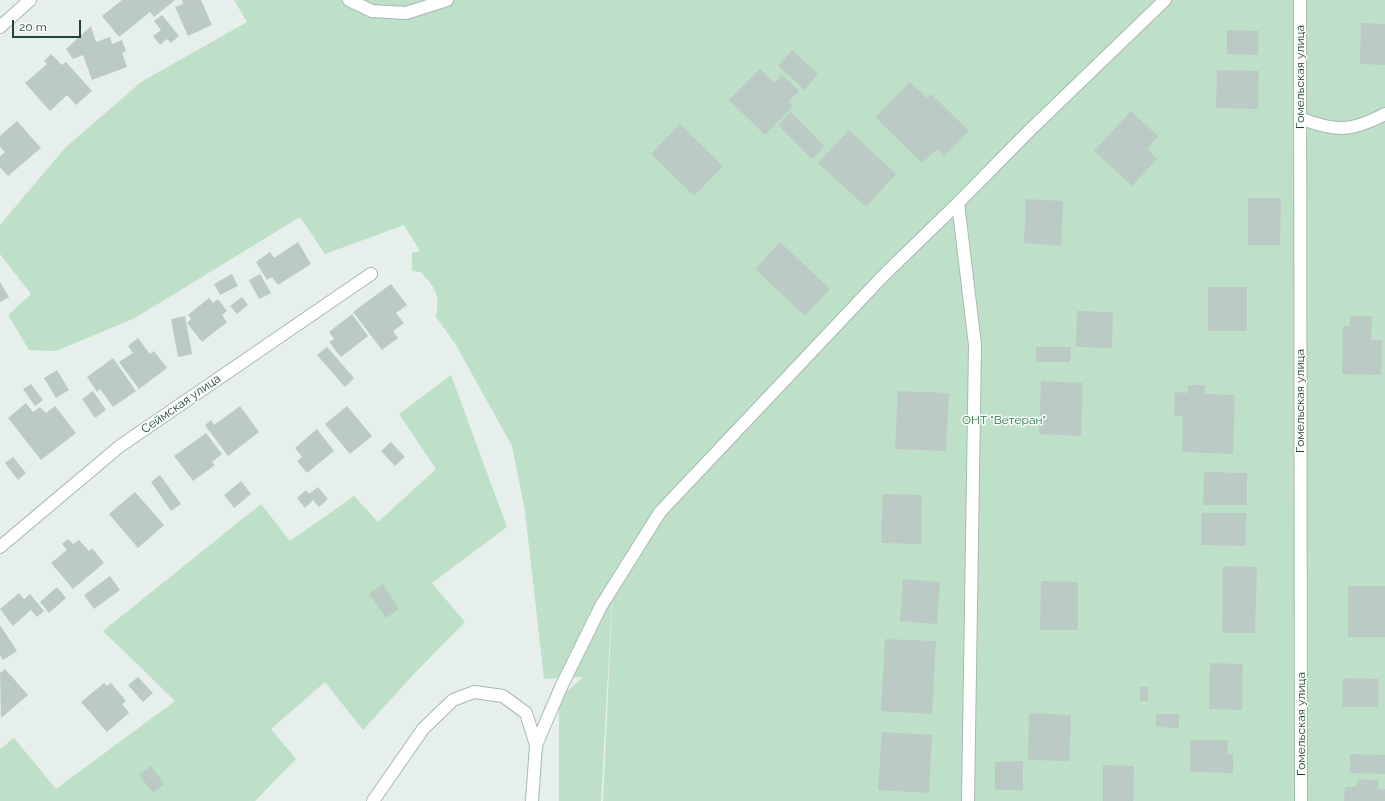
<!DOCTYPE html>
<meta charset="utf-8">
<style>
body{margin:0}
#map{position:relative;width:1385px;height:801px;overflow:hidden;background:#e6efeb;font-family:Raleway,sans-serif}
canvas{display:block}
.scale{position:absolute;left:12px;top:20px;width:69px;height:18px;box-sizing:border-box;border:2px solid #24423a;border-top:0;padding-left:5px;font-size:12px;line-height:14px;white-space:nowrap;color:#24423a;-webkit-text-stroke:3px #f7fbf9;paint-order:stroke}
</style>
<div id="map">
<canvas width="1385" height="801"></canvas>
<div class="scale">20 m</div>
</div>
<script>
const c = document.querySelector('canvas').getContext('2d');
c.lineJoin = 'round';
function fill(path, color) {
  c.fillStyle = color;
  c.fill(path, 'evenodd');
}
function strokePath(path, color, width, dash) {
  c.strokeStyle = color;
  c.lineWidth = width;
  c.lineCap = dash ? 'butt' : 'round';
  c.setLineDash(dash || []);
  c.stroke(path);
}
function label(font, color, halo, rows, align = 'center') {
  c.font = font + ' Raleway,sans-serif';
  c.lineWidth = 3;
  c.setLineDash([]);
  c.textBaseline = 'middle';
  c.strokeStyle = halo;
  c.fillStyle = color;
  for (const [text, x, y, turn = 0] of rows) {
    c.save();
    c.translate(x, y);
    c.rotate((+turn || 0) * Math.PI / 180);
    c.textAlign = isNaN(turn) ? turn : align;
    if (halo) c.strokeText(text, 0, 0);
    c.fillText(text, 0, 0);
    c.restore();
  }
}
fill(new Path2D(`
 M 234,0 L 1385,0 L 1385,801 L 603,801 L 615,545 L 601,801 L 559,801 L 559,698 L 583,677 L 544,679 L 525,511 L 512,446 L 456,345 L 436,317 C 440,293 436,290 421,272 L 412,271 L 412,253 L 420,251 L 404,225 L 325,254 L 300,217 L 135,318 L 56,351 L 29,350 L 8,315 L 31,294 L 0,254 L 0,225 L 65,148 L 141,82 L 247,22 Z
 M 451,375 L 507,527 L 432,583 L 465,622 L 412,676 L 363,730 L 325,682 L 271,729 L 296,759 L 255,801 L 0,801 L 0,749 L 14,738 L 56,789 L 175,701 L 103,631 L 261,504 L 290,541 L 354,496 L 378,522 L 436,469 L 399,414 Z`), '#bfe0c8');
fill(new Path2D(`
 M 122,0 L 175,0 L 154,17 L 150,12 L 119,37 L 102,16 Z
 M 182,0 L 201,0 L 212,25 L 188,36 L 175,7 L 183,4 Z
 M 162,15 L 179,36 L 171,43 L 167,39 L 160,45 L 153,36 L 161,30 L 154,21 Z
 M 1361,23 L 1385,24 L 1385,65 L 1360,64 Z
 M 91,26 L 96,42 L 110,37 L 112,44 L 122,40 L 126,51 L 122,53 L 127,67 L 92,80 L 83,55 L 73,59 L 66,49 Z
 M 1227,30 L 1259,31 L 1258,55 L 1227,54 Z
 M 792,50 L 818,74 L 805,90 L 778,66 Z
 M 51,54 L 62,65 L 66,62 L 92,91 L 76,105 L 67,95 L 50,111 L 25,83 L 47,64 L 44,61 Z
 M 760,69 L 774,83 L 782,75 L 799,91 L 789,101 L 793,106 L 765,135 L 729,100 Z
 M 1217,70 L 1259,71 L 1258,109 L 1216,108 Z
 M 910,82 L 927,98 L 931,94 L 969,131 L 944,156 L 937,149 L 922,163 L 875,117 Z
 M 1131,111 L 1158,136 L 1147,149 L 1157,159 L 1132,186 L 1094,151 Z
 M 791,112 L 824,146 L 812,159 L 778,125 Z
 M 17,121 L 41,148 L 8,176 L 0,167 L 0,156 L 5,152 L 0,147 L 0,136 Z
 M 680,124 L 723,166 L 694,196 L 651,154 Z
 M 849,130 L 896,174 L 866,207 L 818,163 Z
 M 1248,198 L 1281,198 L 1280,245 L 1248,245 Z
 M 1026,199 L 1063,201 L 1061,246 L 1024,243 Z
 M 298,242 L 311,264 L 278,285 L 272,277 L 267,280 L 256,262 L 270,252 L 274,258 Z
 M 780,242 L 830,289 L 805,316 L 755,269 Z
 M 232,274 L 238,286 L 220,295 L 214,284 Z
 M 260,274 L 271,293 L 259,299 L 249,280 Z
 M 0,282 L 9,297 L 0,302 Z
 M 391,284 L 407,305 L 396,313 L 404,323 L 393,331 L 398,338 L 382,350 L 353,312 Z
 M 1208,287 L 1247,287 L 1247,331 L 1208,331 Z
 M 242,297 L 248,305 L 237,314 L 230,306 Z
 M 209,298 L 213,303 L 218,299 L 227,311 L 222,315 L 227,322 L 202,342 L 187,323 L 191,319 L 188,315 Z
 M 1077,311 L 1113,312 L 1112,348 L 1076,347 Z
 M 352,314 L 368,336 L 341,357 L 329,342 L 334,339 L 329,332 Z
 M 185,316 L 192,354 L 178,357 L 171,319 Z
 M 1350,316 L 1372,316 L 1371,340 L 1382,340 L 1381,375 L 1342,374 L 1343,326 L 1350,326 Z
 M 138,338 L 150,354 L 154,351 L 167,368 L 139,389 L 119,362 L 133,353 L 128,346 Z
 M 327,347 L 354,378 L 345,387 L 317,355 Z
 M 1036,347 L 1071,347 L 1070,362 L 1036,362 Z
 M 113,358 L 136,391 L 113,407 L 100,389 L 97,392 L 87,377 Z
 M 57,370 L 69,390 L 56,398 L 44,378 Z
 M 1041,381 L 1083,383 L 1081,436 L 1039,434 Z
 M 31,384 L 43,400 L 35,406 L 23,389 Z
 M 1188,385 L 1205,385 L 1205,394 L 1235,395 L 1233,454 L 1182,452 L 1183,416 L 1174,416 L 1175,392 L 1188,393 Z
 M 93,391 L 106,410 L 95,418 L 82,399 Z
 M 898,391 L 949,393 L 946,451 L 895,449 Z
 M 26,403 L 33,412 L 40,407 L 46,413 L 55,406 L 76,433 L 41,460 L 8,418 Z
 M 240,406 L 259,432 L 228,456 L 205,425 L 211,420 L 214,425 Z
 M 347,406 L 372,436 L 350,454 L 325,424 Z
 M 317,429 L 334,451 L 307,473 L 297,461 L 302,457 L 295,448 Z
 M 206,433 L 222,454 L 212,462 L 215,465 L 193,481 L 174,456 Z
 M 391,442 L 405,457 L 395,466 L 381,451 Z
 M 13,457 L 26,473 L 18,480 L 5,463 Z
 M 1204,472 L 1247,473 L 1247,505 L 1203,505 Z
 M 160,475 L 181,504 L 171,511 L 151,482 Z
 M 241,481 L 251,494 L 234,508 L 224,495 Z
 M 318,487 L 328,499 L 319,507 L 313,500 L 305,508 L 297,498 L 306,490 L 309,494 Z
 M 135,492 L 164,525 L 138,548 L 109,514 Z
 M 883,494 L 922,495 L 921,544 L 881,543 Z
 M 1202,513 L 1246,513 L 1245,546 L 1201,545 Z
 M 68,539 L 73,544 L 79,540 L 89,551 L 92,548 L 104,563 L 73,589 L 51,563 L 67,550 L 62,544 Z
 M 1223,566 L 1257,567 L 1255,633 L 1222,633 Z
 M 110,576 L 120,590 L 94,609 L 84,595 Z
 M 903,579 L 940,582 L 937,624 L 900,621 Z
 M 1041,581 L 1078,582 L 1078,630 L 1040,630 Z
 M 383,584 L 399,609 L 386,618 L 369,594 Z
 M 1348,586 L 1385,586 L 1385,637 L 1348,637 Z
 M 57,587 L 66,598 L 49,613 L 40,602 Z
 M 19,593 L 24,599 L 30,594 L 44,611 L 37,617 L 31,610 L 13,626 L 0,609 Z
 M 0,625 L 17,651 L 3,660 L 0,655 Z
 M 885,639 L 936,641 L 932,714 L 881,711 Z
 M 1210,663 L 1243,664 L 1242,710 L 1209,709 Z
 M 5,669 L 28,695 L 1,718 L 0,673 Z
 M 138,677 L 153,693 L 143,702 L 128,685 Z
 M 1343,678 L 1379,679 L 1378,707 L 1342,707 Z
 M 104,683 L 107,686 L 111,683 L 126,701 L 122,704 L 129,713 L 107,732 L 81,702 Z
 M 1140,687 L 1148,687 L 1148,701 L 1140,701 Z
 M 1029,713 L 1071,715 L 1069,761 L 1028,760 Z
 M 1156,714 L 1179,714 L 1179,728 L 1156,727 Z
 M 882,732 L 932,735 L 929,793 L 878,790 Z
 M 1190,740 L 1228,740 L 1227,754 L 1233,754 L 1233,773 L 1190,772 Z
 M 1350,754 L 1385,755 L 1385,774 L 1350,773 Z
 M 1023,761 L 1023,790 L 995,790 L 995,762 Z
 M 1103,765 L 1134,766 L 1133,801 L 1103,801 Z
 M 151,766 L 164,784 L 153,793 L 139,775 Z
 M 1357,779 L 1379,780 L 1378,789 L 1385,789 L 1385,801 L 1344,801 L 1345,787 L 1356,787 Z`), '#bbcac4');
const minor = new Path2D(`
 M 349,0 L 372,11 L 406,13 L 447,0
 M 1300,0 L 1301,801
 M 0,27 L 30,0
 M 1300,118 C 1335,132 1351,132 1385,114
 M 958,203 L 975,345 L 968,801
 M 0,547 L 120,446 L 371,274
 M 373,801 L 423,729 L 453,700 L 474,692 L 503,696 L 526,713 L 536,745
 M 532,801 L 536,745 L 561,687 L 601,606 L 660,512 L 883,276 L 958,203 L 1029,131 L 1165,0`);
strokePath(minor, '#a8b8b2', 14);
strokePath(minor, '#fff', 12);
label('12px', '#24423a', '#f7fbf9', [
 ["Гомельская улица",1300,77,-90],
 ["Гомельская улица",1300,401,-90],
 ["Сеймская улица",181,404,-35],
 ["Гомельская улица",1301,724,-90]
]);
label('12px', '#2d7a4b', '#f7fbf9', [
 ["ОНТ \"Ветеран\"",1004,420]
]);
</script>
